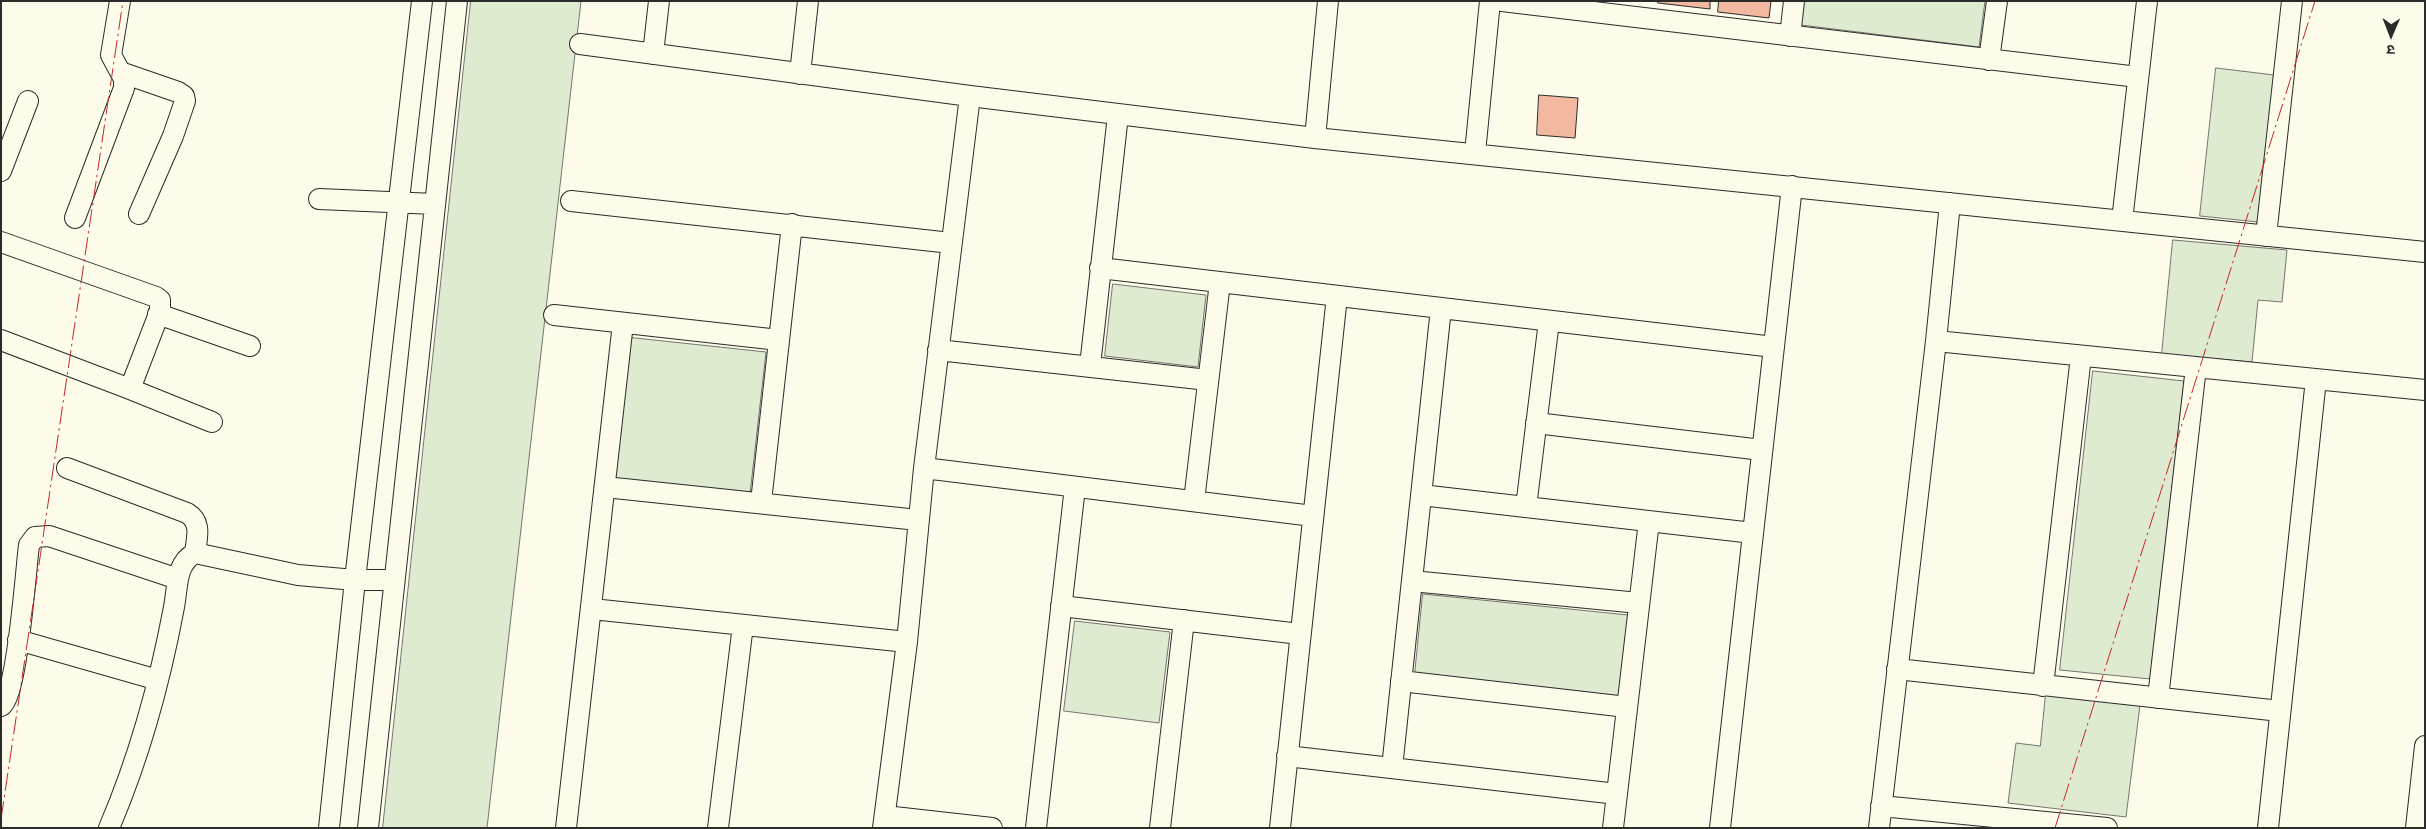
<!DOCTYPE html>
<meta charset="utf-8">
<style>
body{margin:0}
#map{position:relative;width:2426px;height:829px;overflow:hidden;background:#fdfbea;font-family:Cabin,"Noto Sans Devanagari",sans-serif}
canvas{display:block}
.frame{position:absolute;inset:0;border:2px solid #2b2b2b;pointer-events:none}
.north{position:absolute;left:2366px;top:10px;width:50px;height:50px;-webkit-text-stroke:4px #fdfbea;paint-order:stroke;rotate:181deg;font-size:14px;font-weight:700;line-height:20px;text-align:center;color:#2b2b2b}
.north::after{content:'';display:block;margin:auto;width:18px;height:22px;background:#2b2b2b;clip-path:polygon(50% 0,100% 100%,50% 72%,0 100%)}
</style>
<div id="map">
<canvas width="2426" height="829"></canvas>
<div class="frame"></div>
<div class="north">उ</div>
</div>
<script>
const c = document.querySelector('canvas').getContext('2d');
c.lineJoin = 'round';
function fill(path, color) {
  c.fillStyle = color;
  c.fill(path, 'evenodd');
}
function strokePath(path, color, width, dash) {
  c.strokeStyle = color;
  c.lineWidth = width;
  c.lineCap = dash ? 'butt' : 'round';
  c.setLineDash(dash || []);
  c.stroke(path);
}
const green = new Path2D(`
 M 471,1 L 581,1 L 487,828 L 383,828 Z
 M 1804,1 L 1985,1 L 1979,47 L 1801,25 Z
 M 2216,68 L 2274,75 L 2258,222 L 2200,216 Z
 M 2173,240 L 2287,250 L 2282,302 L 2258,300 L 2252,362 L 2162,354 Z
 M 1113,284 L 1206,295 L 1198,367 L 1105,356 Z
 M 626,337 L 766,352 L 750,494 L 610,478 Z
 M 2093,371 L 2184,381 L 2150,679 L 2060,670 Z
 M 1423,594 L 1628,615 L 1619,696 L 1415,674 Z
 M 1075,621 L 1170,632 L 1159,723 L 1064,711 Z
 M 2046,693 L 2140,705 L 2126,817 L 2008,803 L 2016,743 L 2040,746 Z`);
fill(green, '#deebd1');
strokePath(green, '#74746e', 1);
const building = new Path2D(`
 M 1658,1 L 1710,1 L 1710,9 L 1658,3 Z
 M 1719,1 L 1771,1 L 1769,18 L 1718,12 Z
 M 1539,95 L 1578,98 L 1575,138 L 1537,135 Z`);
fill(building, '#f2b8a0');
strokePath(building, '#2b2b2b', 1);
const minor = new Path2D(`
 M 1502,1 L 2138,77
 M 1790,36 L 1794,1
 M 580,44 L 970,96 L 1315,138 L 2425,252
 M 653,54 L 659,1
 M 1989,60 L 1997,1
 M 120,72 L 178,92 L 184,96 L 185,101 L 173,136 L 139,214
 M 800,74 L 808,1
 M 1315,138 L 1328,1
 M 1475,153 L 1490,1
 M 1,171 L 28,101
 M 319,199 L 435,204
 M 571,201 L 951,243
 M 75,218 L 124,88 L 124,79 L 111,55 L 120,1
 M 2122,221 L 2147,1
 M 2266,236 L 2292,1
 M 1,242 L 156,297 L 160,300 L 160,311 L 130,389 L 212,422
 M 1100,268 L 1774,347
 M 158,314 L 250,346
 M 554,315 L 779,340
 M 1,340 L 130,389
 M 1936,341 L 2425,390
 M 938,350 L 1208,380
 M 1090,366 L 1118,115
 M 1536,423 L 1762,450
 M 67,468 L 187,513 C 202,522 197,537 195,553
 M 924,468 L 1313,516
 M 605,487 L 918,520
 M 1421,495 L 1753,533
 M 1194,501 L 1220,282
 M 761,502 L 792,224
 M 1526,507 L 1549,321
 M 1412,581 L 1639,603
 M 1061,606 L 1300,634
 M 592,609 L 907,642
 M 18,640 L 158,680
 M 1897,669 L 2280,711
 M 1401,681 L 1627,707
 M 2043,686 L 2081,356
 M 2158,698 L 2196,367
 M 1,706 C 17,698 26,568 29,545 L 35,537 L 49,536 L 178,579
 M 1287,756 L 1617,794
 M 1392,768 L 1441,308
 M 1881,806 L 2107,828
 M 885,816 L 992,828
 M 109,828 C 139,758 160,682 174,607 C 178,587 175,564 195,553 L 298,575 L 355,580 L 394,580
 M 329,828 L 355,580 L 422,1
 M 368,828 L 457,1
 M 566,828 L 623,323
 M 718,828 L 743,625
 M 883,828 L 907,642 L 924,468 L 970,96
 M 1036,828 L 1075,487
 M 1160,828 L 1184,620
 M 1280,828 L 1337,296
 M 1613,828 L 1649,521
 M 1720,828 L 1792,186
 M 1879,828 L 1936,341 L 1950,203
 M 2268,828 L 2316,379
 M 2416,828 L 2425,746`);
strokePath(minor, '#2b2b2b', 22);
strokePath(minor, '#fdfbea', 20);
strokePath(new Path2D(`
 M 1,819 L 123,1
 M 2055,828 L 2315,1`), '#c62828', 1, [18, 4, 2.5, 4]);
</script>
